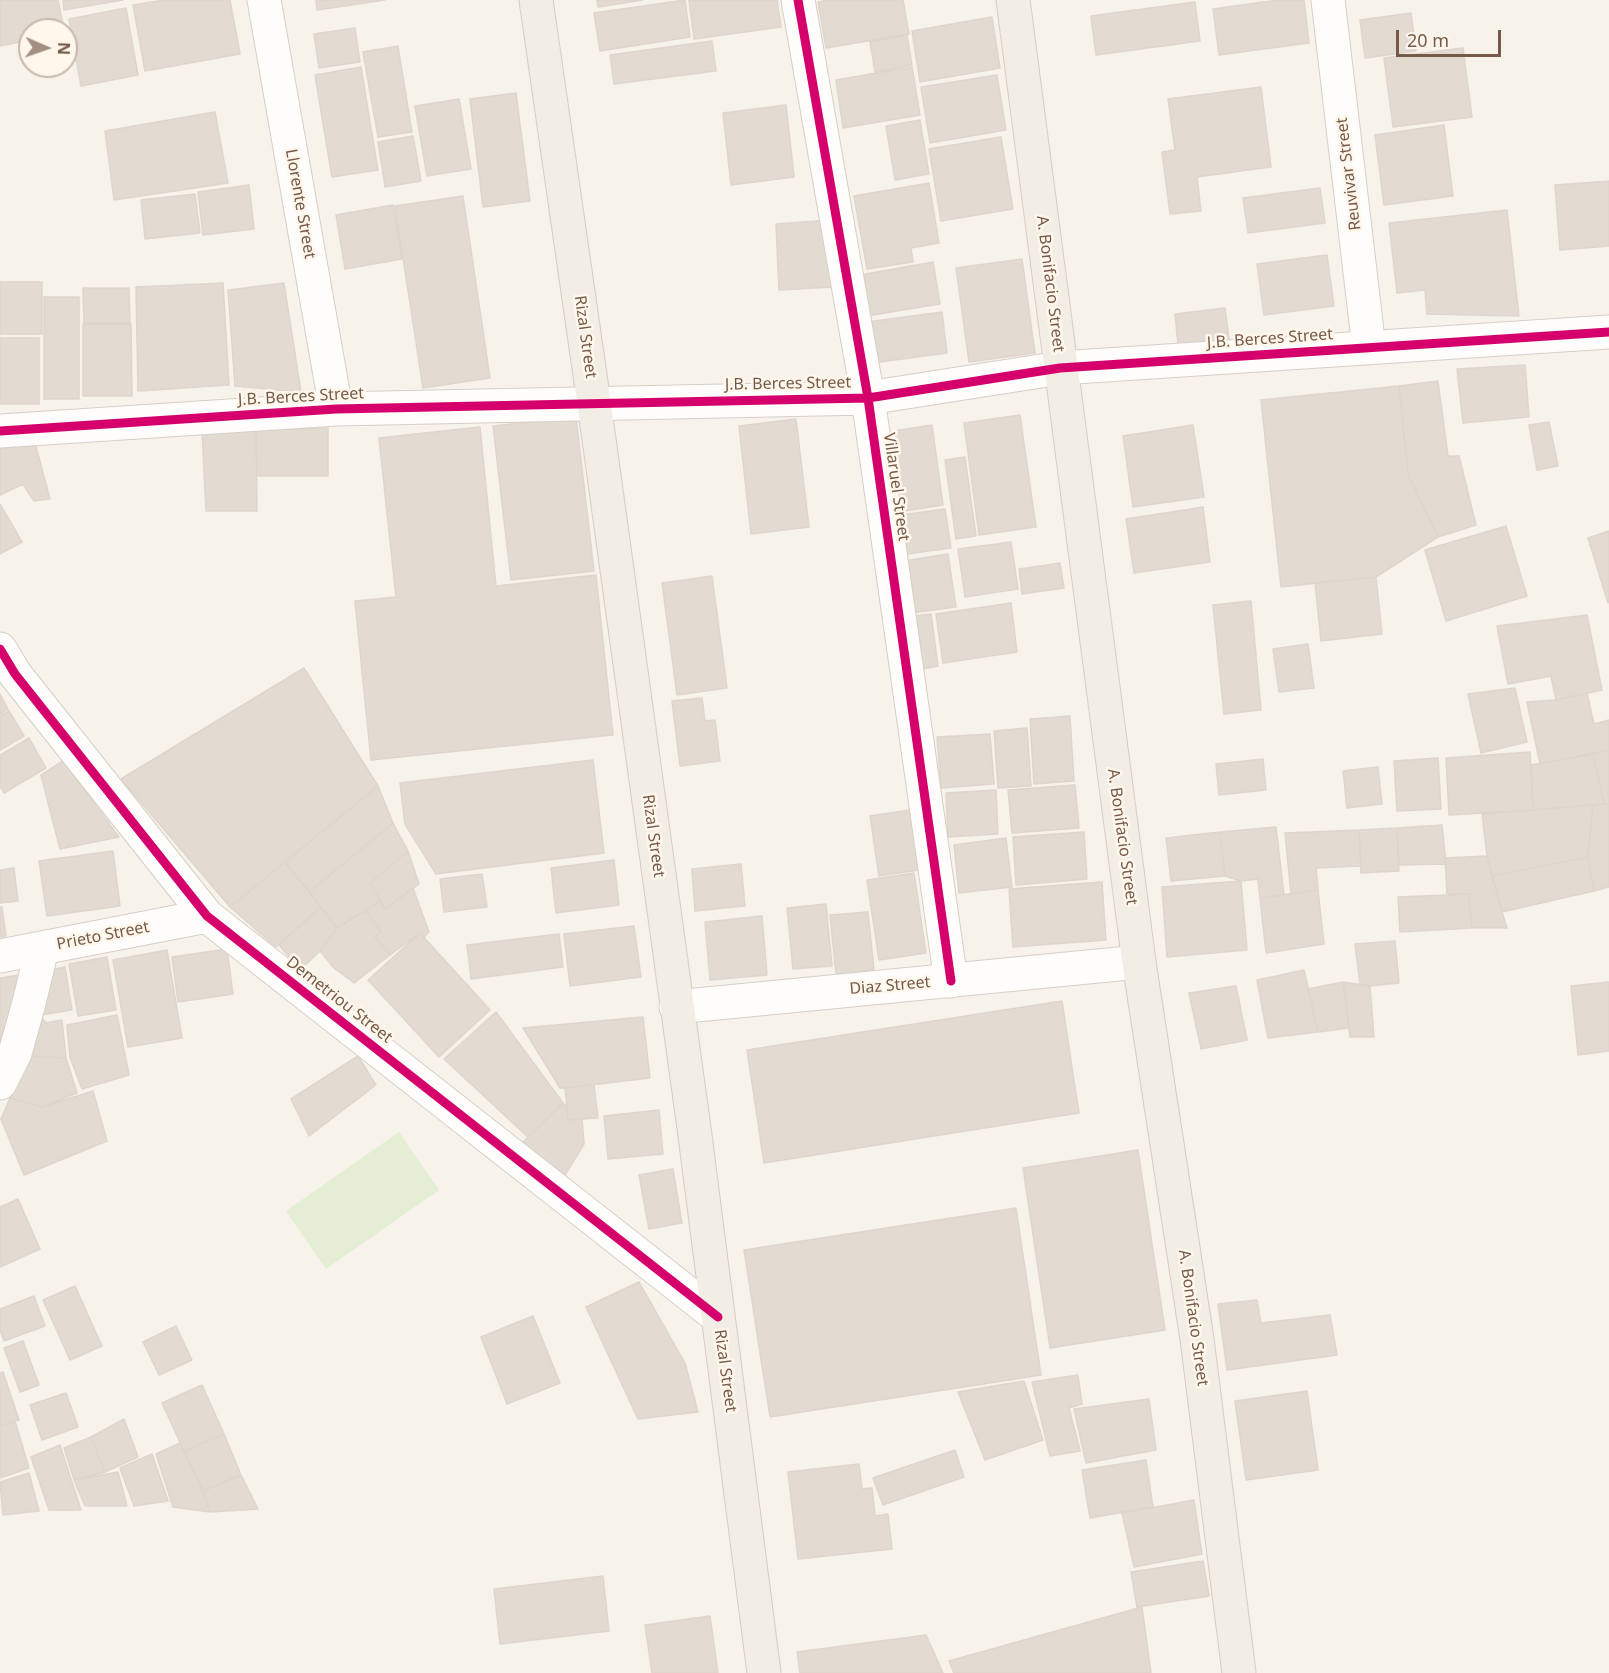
<!DOCTYPE html>
<style>
body{margin:0}
#map{position:relative;width:1609px;height:1673px;overflow:hidden;background:#f7f2ea;font-family:"Noto Sans",sans-serif}
canvas{display:block}
.north{position:absolute;left:18px;top:18px;width:60px;height:60px;box-sizing:border-box;background:#fff7eb;border:2px solid #c8b8ab;border-radius:50%;rotate:92deg;font-size:16px;font-weight:700;line-height:24px;text-align:center;color:#755a4a}
.north::after{content:'';display:block;margin:auto;width:21px;height:27px;background:#a28f82;clip-path:polygon(50% 0,100% 100%,50% 72%,0 100%)}
.scale{position:absolute;left:1396px;top:30px;width:105px;height:27px;box-sizing:border-box;border:3px solid #755a4a;border-top:0;padding-left:8px;font-size:18px;line-height:21px;white-space:nowrap;color:#755a4a;-webkit-text-stroke:4px #fff7eb;paint-order:stroke}
</style>
<div id="map">
<canvas width="1609" height="1673"></canvas>
<div class="north">N</div>
<div class="scale">20 m</div>
</div>
<script>
const c = document.querySelector('canvas').getContext('2d');
c.lineJoin = 'round';
function fill(path, color) {
  c.fillStyle = color;
  c.fill(path, 'evenodd');
}
function strokePath(path, color, width, dash) {
  c.strokeStyle = color;
  c.lineWidth = width;
  c.lineCap = dash ? 'butt' : 'round';
  c.setLineDash(dash || []);
  c.stroke(path);
}
function label(font, color, halo, rows, align = 'center') {
  c.font = font + ' "Noto Sans",sans-serif';
  c.lineWidth = 5;
  c.setLineDash([]);
  c.textBaseline = 'middle';
  c.strokeStyle = halo;
  c.fillStyle = color;
  for (const [text, x, y, turn = 0] of rows) {
    c.save();
    c.translate(x, y);
    c.rotate((+turn || 0) * Math.PI / 180);
    c.textAlign = isNaN(turn) ? turn : align;
    if (halo) c.strokeText(text, 0, 0);
    c.fillText(text, 0, 0);
    c.restore();
  }
}
fill(new Path2D(`
 M 399,1132 L 439,1190 L 326,1269 L 286,1211 Z`), '#e3eed5');
const building = new Path2D(`
 M 0,0 L 58,0 L 64,30 L 30,30 L 30,40 L 0,46 Z
 M 63,0 L 123,0 L 64,10 Z
 M 164,0 L 230,0 L 240,54 L 145,71 L 133,5 Z
 M 316,0 L 385,0 L 317,10 Z
 M 597,0 L 643,0 L 598,7 Z
 M 685,0 L 690,37 L 600,51 L 594,13 Z
 M 689,0 L 777,0 L 781,27 L 694,39 Z
 M 828,0 L 903,0 L 909,34 L 826,48 L 818,2 Z
 M 1278,0 L 1304,0 L 1309,43 L 1219,55 L 1213,9 Z
 M 1195,2 L 1200,41 L 1096,55 L 1091,16 Z
 M 126,8 L 138,75 L 81,86 L 69,19 Z
 M 1411,13 L 1416,51 L 1365,58 L 1360,20 Z
 M 992,17 L 1000,68 L 920,82 L 912,31 Z
 M 355,28 L 360,62 L 319,68 L 314,34 Z
 M 907,35 L 912,65 L 875,72 L 870,42 Z
 M 712,41 L 716,71 L 614,84 L 610,55 Z
 M 398,46 L 412,132 L 378,137 L 363,52 Z
 M 1463,48 L 1472,117 L 1393,127 L 1384,58 Z
 M 361,67 L 378,170 L 332,177 L 315,75 Z
 M 912,67 L 920,115 L 843,128 L 836,80 Z
 M 997,75 L 1006,130 L 930,143 L 921,87 Z
 M 1261,87 L 1271,167 L 1197,177 L 1201,211 L 1170,214 L 1162,152 L 1175,150 L 1168,99 Z
 M 516,93 L 530,201 L 483,207 L 470,99 Z
 M 459,99 L 471,169 L 427,176 L 415,106 Z
 M 786,105 L 794,177 L 731,185 L 723,113 Z
 M 215,112 L 228,183 L 114,200 L 105,131 Z
 M 920,120 L 929,174 L 895,180 L 886,126 Z
 M 1444,125 L 1453,196 L 1384,205 L 1375,135 Z
 M 413,136 L 421,181 L 385,187 L 378,142 Z
 M 1001,137 L 1013,209 L 941,221 L 929,149 Z
 M 1609,181 L 1609,246 L 1560,250 L 1555,185 Z
 M 929,183 L 939,243 L 911,248 L 913,262 L 867,269 L 854,196 Z
 M 249,185 L 254,229 L 203,235 L 198,192 Z
 M 1320,188 L 1325,223 L 1248,233 L 1243,198 Z
 M 195,194 L 200,233 L 145,239 L 141,200 Z
 M 463,196 L 490,378 L 423,388 L 395,206 Z
 M 393,205 L 402,259 L 345,269 L 336,215 Z
 M 1507,210 L 1519,316 L 1427,314 L 1425,290 L 1397,293 L 1389,223 Z
 M 830,220 L 834,287 L 779,290 L 776,224 Z
 M 1327,255 L 1334,306 L 1264,315 L 1257,264 Z
 M 1022,259 L 1035,353 L 969,362 L 956,268 Z
 M 933,262 L 940,304 L 867,316 L 860,275 Z
 M 0,282 L 42,282 L 42,334 L 0,334 Z
 M 223,283 L 229,385 L 138,391 L 136,287 Z
 M 284,283 L 301,392 L 235,386 L 228,290 Z
 M 83,288 L 129,288 L 130,323 L 84,323 Z
 M 44,297 L 79,297 L 79,399 L 44,399 Z
 M 1225,308 L 1229,339 L 1178,345 L 1175,314 Z
 M 942,312 L 947,353 L 872,363 L 867,322 Z
 M 83,324 L 131,324 L 132,396 L 83,396 Z
 M 0,338 L 39,338 L 39,404 L 0,404 Z
 M 1525,365 L 1529,417 L 1463,423 L 1457,369 Z
 M 1438,381 L 1448,456 L 1459,456 L 1476,525 L 1438,537 L 1408,474 L 1399,386 Z
 M 1399,386 L 1408,474 L 1438,537 L 1376,577 L 1281,587 L 1261,400 Z
 M 1020,415 L 1036,527 L 979,535 L 964,423 Z
 M 576,417 L 594,571 L 511,580 L 493,426 Z
 M 796,419 L 809,527 L 751,534 L 739,426 Z
 M 1549,422 L 1558,466 L 1537,470 L 1529,425 Z
 M 932,425 L 943,505 L 892,513 L 881,433 Z
 M 1193,425 L 1204,497 L 1133,507 L 1123,436 Z
 M 480,427 L 496,586 L 596,575 L 613,735 L 371,760 L 355,601 L 396,597 L 379,438 Z
 M 328,428 L 328,476 L 257,476 L 256,430 Z
 M 256,430 L 257,511 L 206,511 L 202,431 Z
 M 35,443 L 50,499 L 34,501 L 23,484 L 0,495 L 0,445 Z
 M 965,457 L 976,536 L 956,539 L 945,460 Z
 M 0,504 L 22,542 L 0,554 Z
 M 1203,507 L 1210,562 L 1134,573 L 1126,519 Z
 M 945,509 L 951,548 L 907,554 L 901,515 Z
 M 1506,526 L 1527,596 L 1446,621 L 1425,550 Z
 M 1609,531 L 1609,602 L 1608,603 L 1588,538 Z
 M 1011,542 L 1018,589 L 965,597 L 958,549 Z
 M 948,554 L 956,607 L 911,613 L 904,561 Z
 M 1060,563 L 1064,588 L 1022,594 L 1019,569 Z
 M 712,576 L 727,688 L 677,695 L 662,583 Z
 M 1376,577 L 1382,634 L 1321,641 L 1315,583 Z
 M 1251,601 L 1261,710 L 1224,714 L 1213,605 Z
 M 1011,603 L 1017,652 L 943,663 L 936,614 Z
 M 931,614 L 938,666 L 922,669 L 914,616 Z
 M 1587,615 L 1602,690 L 1556,700 L 1551,676 L 1508,684 L 1497,626 Z
 M 1308,644 L 1314,688 L 1279,692 L 1273,649 Z
 M 304,668 L 378,786 L 230,907 L 121,779 Z
 M 1515,688 L 1527,742 L 1481,753 L 1468,694 Z
 M 1587,693 L 1594,724 L 1609,720 L 1609,750 L 1540,764 L 1527,702 L 1556,700 Z
 M 0,694 L 8,709 L 0,714 Z
 M 702,698 L 705,721 L 715,720 L 720,761 L 680,766 L 672,701 Z
 M 9,711 L 24,736 L 0,750 L 0,716 Z
 M 1070,716 L 1074,781 L 1034,784 L 1030,719 Z
 M 1027,728 L 1031,786 L 998,788 L 994,731 Z
 M 990,734 L 994,784 L 941,788 L 937,737 Z
 M 29,738 L 46,768 L 4,793 L 0,786 L 0,755 Z
 M 1609,750 L 1609,804 L 1604,804 L 1593,754 Z
 M 1530,752 L 1533,810 L 1449,815 L 1446,758 Z
 M 1593,754 L 1604,804 L 1533,810 L 1531,765 Z
 M 1438,758 L 1441,809 L 1397,811 L 1394,761 Z
 M 1263,759 L 1266,790 L 1219,795 L 1216,764 Z
 M 593,760 L 604,853 L 436,874 L 405,824 L 400,783 Z
 M 63,761 L 119,837 L 60,849 L 41,775 Z
 M 1378,767 L 1382,804 L 1347,808 L 1343,771 Z
 M 1075,785 L 1079,828 L 1012,833 L 1008,790 Z
 M 378,786 L 393,823 L 309,892 L 285,862 Z
 M 996,790 L 998,834 L 948,837 L 946,793 Z
 M 1604,804 L 1609,804 L 1609,887 L 1594,891 L 1588,857 L 1593,805 Z
 M 1593,805 L 1588,857 L 1492,876 L 1487,856 L 1482,814 Z
 M 910,810 L 919,870 L 879,876 L 870,816 Z
 M 393,823 L 408,851 L 370,883 L 380,901 L 337,928 L 309,892 Z
 M 1442,825 L 1446,864 L 1399,865 L 1397,828 Z
 M 1276,827 L 1284,895 L 1260,898 L 1258,879 L 1241,881 L 1225,876 L 1220,832 Z
 M 1397,828 L 1399,871 L 1361,873 L 1359,830 Z
 M 1359,830 L 1361,866 L 1316,868 L 1318,890 L 1291,894 L 1285,833 Z
 M 1084,832 L 1087,879 L 1016,885 L 1013,837 Z
 M 1220,832 L 1225,876 L 1171,881 L 1166,838 Z
 M 1006,838 L 1012,887 L 959,893 L 954,845 Z
 M 113,851 L 120,906 L 47,916 L 39,861 Z
 M 408,851 L 419,884 L 385,909 L 370,883 Z
 M 1487,856 L 1502,912 L 1507,928 L 1472,928 L 1469,894 L 1447,894 L 1445,858 Z
 M 1588,857 L 1594,891 L 1502,912 L 1492,876 Z
 M 614,860 L 619,905 L 556,913 L 551,868 Z
 M 285,862 L 321,907 L 276,947 L 230,907 Z
 M 741,864 L 745,906 L 695,911 L 692,869 Z
 M 14,868 L 18,901 L 0,903 L 0,870 Z
 M 914,873 L 926,953 L 879,960 L 867,880 Z
 M 482,874 L 487,907 L 444,912 L 440,879 Z
 M 1241,881 L 1247,950 L 1167,957 L 1162,887 Z
 M 1102,882 L 1106,940 L 1013,947 L 1009,889 Z
 M 413,888 L 429,932 L 424,937 L 420,933 L 390,955 L 375,937 L 381,932 L 366,910 L 380,901 L 385,909 Z
 M 1318,890 L 1324,944 L 1266,953 L 1260,898 Z
 M 1469,894 L 1472,928 L 1400,932 L 1398,897 Z
 M 826,904 L 832,966 L 793,969 L 787,908 Z
 M 0,907 L 2,907 L 6,936 L 0,937 Z
 M 321,907 L 337,928 L 320,951 L 300,970 L 279,945 Z
 M 366,910 L 381,932 L 375,937 L 390,955 L 354,983 L 334,968 L 320,951 L 337,928 Z
 M 868,912 L 874,970 L 836,974 L 830,915 Z
 M 762,916 L 767,975 L 710,980 L 705,922 Z
 M 634,926 L 641,977 L 570,986 L 564,934 Z
 M 420,933 L 490,1010 L 439,1057 L 368,980 Z
 M 559,934 L 563,967 L 471,979 L 467,945 Z
 M 1395,941 L 1399,983 L 1370,986 L 1360,984 L 1355,944 Z
 M 227,949 L 233,994 L 178,1002 L 172,957 Z
 M 167,950 L 182,1038 L 128,1047 L 113,960 Z
 M 107,957 L 116,1010 L 78,1016 L 69,964 Z
 M 65,967 L 72,1010 L 41,1015 L 47,971 Z
 M 1304,970 L 1318,1032 L 1268,1038 L 1257,980 Z
 M 19,975 L 19,1007 L 10,1044 L 0,1044 L 0,978 Z
 M 1343,982 L 1349,1028 L 1318,1032 L 1308,989 Z
 M 1343,982 L 1370,986 L 1374,1037 L 1350,1037 Z
 M 1609,982 L 1609,1051 L 1578,1055 L 1571,986 Z
 M 1236,986 L 1247,1040 L 1201,1049 L 1189,993 Z
 M 1062,1001 L 1079,1113 L 764,1163 L 747,1050 Z
 M 37,1012 L 46,1023 L 62,1020 L 66,1058 L 22,1056 Z
 M 496,1012 L 563,1103 L 528,1137 L 444,1059 Z
 M 117,1015 L 129,1075 L 82,1089 L 70,1057 L 67,1025 Z
 M 643,1017 L 650,1078 L 565,1088 L 560,1088 L 523,1028 Z
 M 22,1056 L 66,1058 L 77,1093 L 42,1107 L 10,1098 Z
 M 358,1056 L 376,1085 L 309,1136 L 291,1099 Z
 M 594,1085 L 598,1118 L 568,1120 L 565,1088 Z
 M 93,1091 L 107,1141 L 24,1175 L 1,1119 L 10,1098 L 42,1107 Z
 M 563,1103 L 567,1107 L 568,1120 L 582,1119 L 584,1144 L 563,1178 L 521,1144 Z
 M 659,1110 L 663,1154 L 608,1159 L 604,1116 Z
 M 1138,1150 L 1165,1330 L 1050,1348 L 1023,1168 Z
 M 673,1169 L 682,1223 L 649,1229 L 639,1175 Z
 M 18,1199 L 40,1249 L 0,1267 L 0,1207 Z
 M 1016,1208 L 1041,1375 L 770,1417 L 744,1250 Z
 M 639,1282 L 685,1363 L 698,1412 L 638,1419 L 586,1307 Z
 M 75,1286 L 102,1346 L 70,1360 L 43,1300 Z
 M 34,1296 L 45,1326 L 4,1341 L 0,1330 L 0,1309 Z
 M 1257,1300 L 1261,1323 L 1330,1315 L 1337,1355 L 1227,1370 L 1218,1304 Z
 M 533,1316 L 560,1383 L 507,1404 L 481,1337 Z
 M 176,1326 L 192,1360 L 159,1375 L 143,1342 Z
 M 23,1341 L 39,1385 L 20,1392 L 4,1348 Z
 M 3,1372 L 19,1420 L 0,1426 L 0,1373 Z
 M 1078,1375 L 1082,1404 L 1069,1408 L 1080,1451 L 1050,1456 L 1032,1382 Z
 M 1024,1381 L 1043,1440 L 985,1460 L 958,1392 Z
 M 202,1385 L 224,1434 L 184,1451 L 162,1403 Z
 M 1307,1391 L 1318,1470 L 1246,1480 L 1235,1401 Z
 M 66,1393 L 78,1427 L 42,1440 L 30,1405 Z
 M 1149,1399 L 1156,1450 L 1086,1463 L 1074,1409 Z
 M 124,1419 L 138,1457 L 105,1472 L 91,1437 Z
 M 15,1421 L 29,1468 L 0,1478 L 0,1426 Z
 M 224,1434 L 241,1475 L 203,1491 L 184,1451 Z
 M 91,1437 L 105,1472 L 74,1480 L 64,1448 Z
 M 180,1443 L 203,1491 L 210,1512 L 173,1507 L 156,1454 Z
 M 60,1445 L 81,1510 L 49,1510 L 31,1457 Z
 M 955,1450 L 964,1477 L 883,1505 L 873,1478 Z
 M 152,1454 L 168,1501 L 134,1506 L 120,1468 Z
 M 1146,1460 L 1153,1507 L 1090,1518 L 1082,1470 Z
 M 859,1464 L 862,1489 L 872,1488 L 875,1516 L 888,1514 L 892,1549 L 798,1559 L 788,1472 Z
 M 118,1472 L 127,1506 L 85,1506 L 74,1480 Z
 M 29,1473 L 39,1511 L 3,1515 L 0,1482 Z
 M 241,1475 L 258,1509 L 210,1512 L 203,1491 Z
 M 1194,1500 L 1202,1554 L 1134,1567 L 1122,1513 Z
 M 1203,1561 L 1209,1596 L 1137,1607 L 1131,1572 Z
 M 603,1576 L 609,1631 L 500,1644 L 494,1589 Z
 M 1142,1607 L 1151,1673 L 954,1673 L 949,1661 Z
 M 710,1616 L 718,1673 L 652,1673 L 645,1625 Z
 M 926,1635 L 943,1673 L 800,1673 L 797,1652 Z`);
fill(building, '#e3dad2');
strokePath(building, '#e0d5cc', 1.5);
const street = new Path2D(`
 M 264,0 L 336,409
 M 798,0 L 868,398 L 951,981
 M 1328,0 L 1369,348
 M 0,431 L 336,409 L 868,398 L 1060,368 L 1609,332
 M 0,649 L 15,674 L 207,916 L 718,1317
 M 0,956 L 207,916
 M 676,1007 L 1139,962
 M 0,1083 L 15,1053 L 29,1003 L 42,949`);
const primary = new Path2D(`
 M 536,0 L 594,403 L 694,1128 L 764,1673
 M 1013,0 L 1139,962 L 1197,1339 L 1239,1673`);
strokePath(street, '#d6cfc8', 35);
strokePath(primary, '#d5ccc6', 35);
strokePath(street, '#fefdfc', 33);
strokePath(primary, '#f2ede5', 33);
strokePath(new Path2D(`
 M 798,0 L 868,398 L 951,981
 M 0,431 L 336,409 L 868,398 L 1060,368 L 1609,332
 M 0,649 L 15,674 L 207,916 L 718,1317`), '#d6006c', 9);
label('16px', '#755a4a', '#fff7eb', [
 ["Reuvivar Street",1349,174,-97],
 ["Llorente Street",300,204,80],
 ["A. Bonifacio Street",1050,284,83],
 ["Rizal Street",585,337,82],
 ["J.B. Berces Street",1270,339,-4],
 ["J.B. Berces Street",788,384,-1],
 ["J.B. Berces Street",301,397,-3],
 ["Villaruel Street",896,487,82],
 ["Rizal Street",653,836,82],
 ["A. Bonifacio Street",1122,837,82],
 ["Prieto Street",103,936,-11],
 ["Diaz Street",890,986,-5],
 ["Demetriou Street",339,1000,38],
 ["A. Bonifacio Street",1193,1318,82],
 ["Rizal Street",725,1371,82]
]);
</script>
